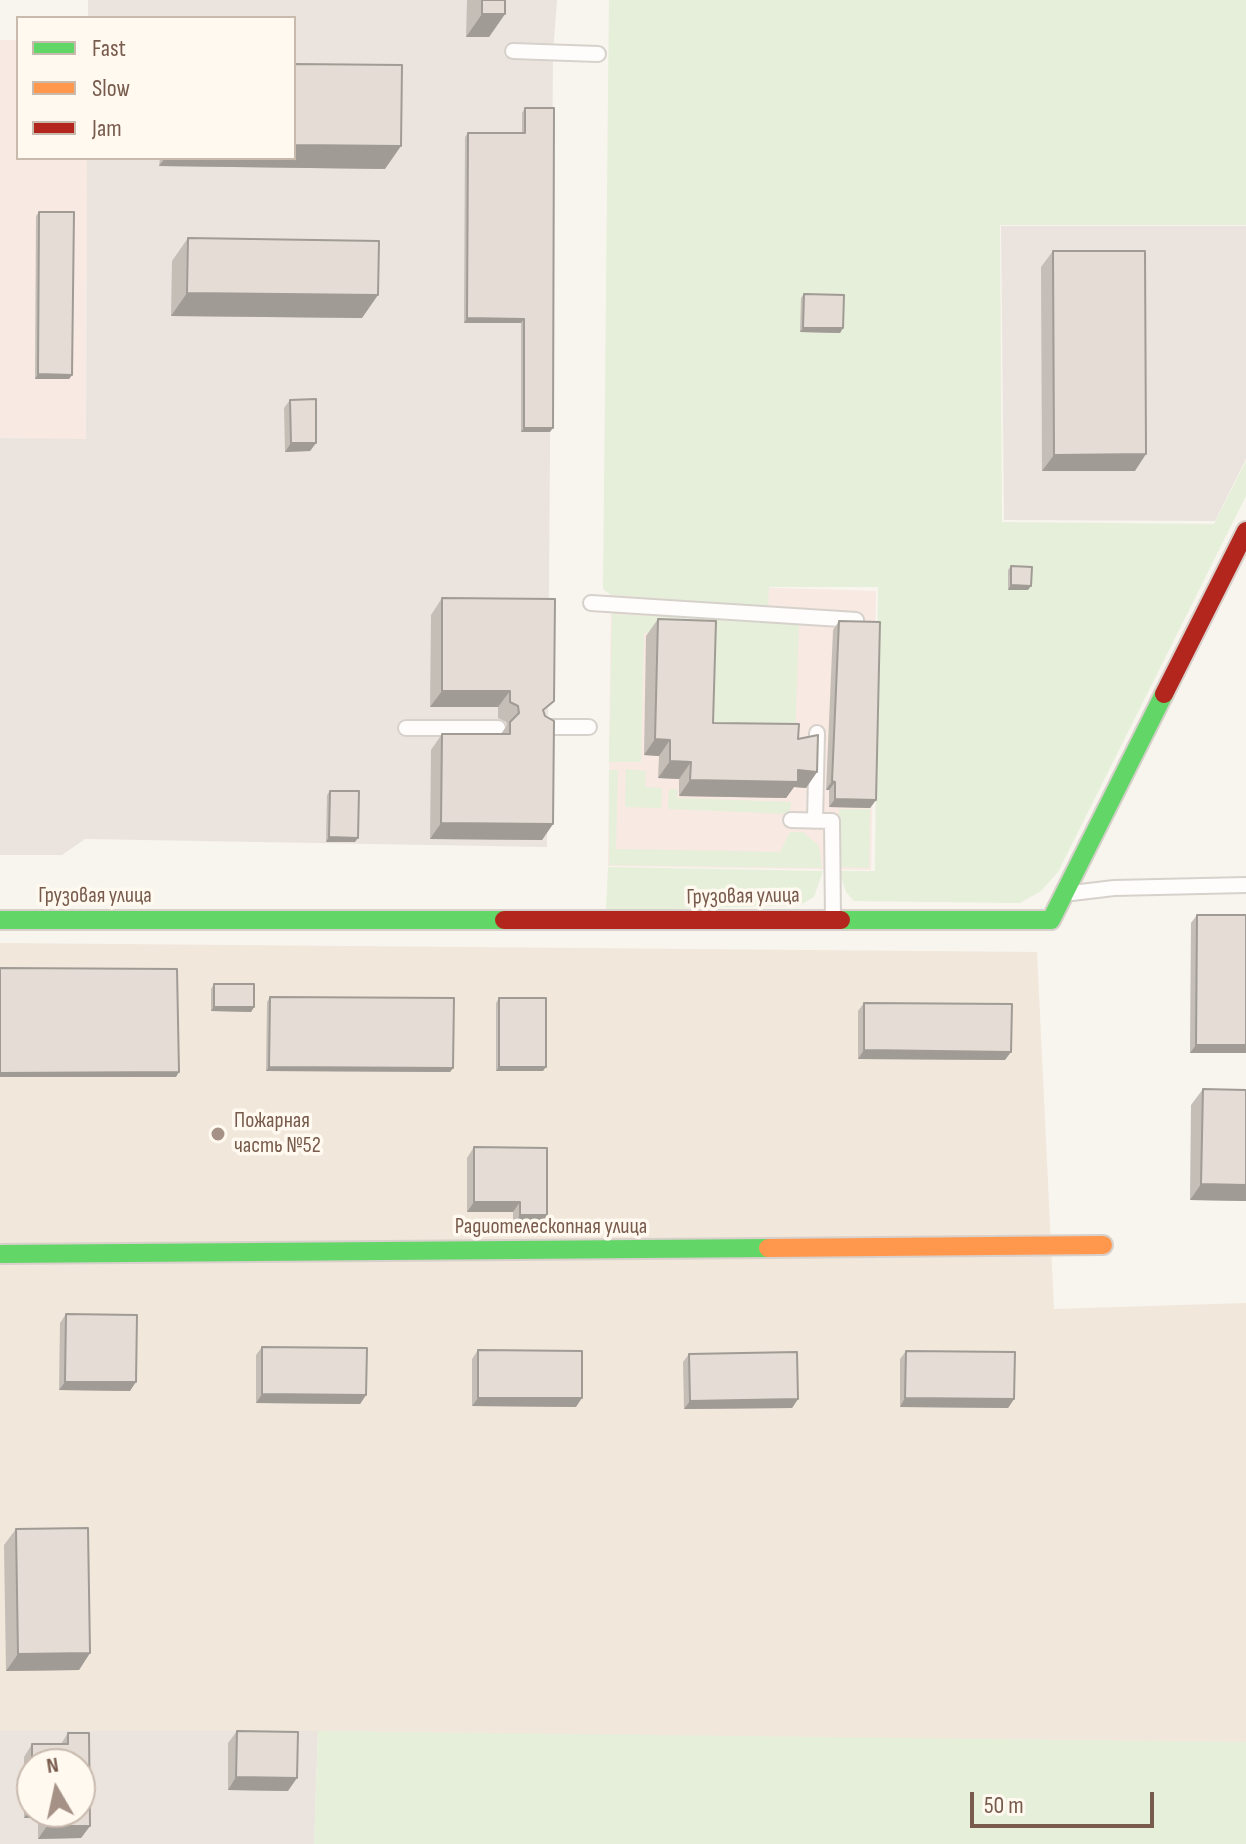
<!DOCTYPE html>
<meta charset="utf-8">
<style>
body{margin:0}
#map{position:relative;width:1246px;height:1844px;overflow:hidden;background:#f8f4ee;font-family:"Sofia Sans Condensed",sans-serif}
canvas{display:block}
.legend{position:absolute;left:16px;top:16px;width:280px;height:144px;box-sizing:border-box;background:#fff9f0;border:2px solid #c9baae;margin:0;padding:10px 14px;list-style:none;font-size:24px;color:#785b4c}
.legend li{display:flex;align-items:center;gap:16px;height:40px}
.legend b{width:40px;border:2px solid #c9baae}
.north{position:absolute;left:16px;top:1748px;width:80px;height:80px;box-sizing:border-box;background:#fff9f0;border:2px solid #c9baae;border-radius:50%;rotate:351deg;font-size:22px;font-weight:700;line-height:32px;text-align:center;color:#785b4c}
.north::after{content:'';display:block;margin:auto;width:28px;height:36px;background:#a59185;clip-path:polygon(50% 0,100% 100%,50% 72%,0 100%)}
.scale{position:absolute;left:970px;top:1792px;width:184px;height:36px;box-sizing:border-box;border:4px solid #785b4c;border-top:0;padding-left:10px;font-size:24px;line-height:28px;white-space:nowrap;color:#785b4c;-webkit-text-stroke:6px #fff9f0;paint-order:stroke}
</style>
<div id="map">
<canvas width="1246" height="1844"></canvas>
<ul class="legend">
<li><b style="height:10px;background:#63d668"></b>Fast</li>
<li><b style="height:10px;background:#ff974d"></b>Slow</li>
<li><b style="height:10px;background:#b3261e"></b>Jam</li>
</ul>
<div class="north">N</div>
<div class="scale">50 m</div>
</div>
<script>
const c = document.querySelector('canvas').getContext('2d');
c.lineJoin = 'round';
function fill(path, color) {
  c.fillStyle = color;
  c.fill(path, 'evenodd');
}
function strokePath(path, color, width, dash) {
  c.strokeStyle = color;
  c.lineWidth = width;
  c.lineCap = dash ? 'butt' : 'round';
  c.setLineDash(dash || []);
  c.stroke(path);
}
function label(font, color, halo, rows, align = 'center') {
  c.font = font + ' "Sofia Sans Condensed",sans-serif';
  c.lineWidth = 7;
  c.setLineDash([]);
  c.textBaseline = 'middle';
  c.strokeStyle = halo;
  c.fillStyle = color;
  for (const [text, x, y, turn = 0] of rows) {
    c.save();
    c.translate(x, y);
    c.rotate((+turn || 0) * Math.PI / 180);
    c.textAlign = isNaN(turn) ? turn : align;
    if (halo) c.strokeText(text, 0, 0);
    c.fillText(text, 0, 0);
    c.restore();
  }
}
fill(new Path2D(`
 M 0,943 L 1037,952 L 1054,1309 L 1246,1303 L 1246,1742 L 0,1731 Z`), '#f1e7db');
fill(new Path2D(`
 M 0,40 L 18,40 L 18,158 L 87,158 L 86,440 L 0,438 Z
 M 611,583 L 876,591 L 871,870 L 608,866 Z`), '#f8e9e2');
fill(new Path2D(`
 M 88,0 L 557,0 L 553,53 L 547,847 L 85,839 L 62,855 L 0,855 L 0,438 L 86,439 L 87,158 L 294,158 L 294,18 L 88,18 Z
 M 1001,226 L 1246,226 L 1246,459 L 1215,521 L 1004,520 Z
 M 0,1731 L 318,1731 L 314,1844 L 0,1844 ZM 32,1764 L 80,1764 L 80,1812 L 32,1812 Z`), '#ebe4de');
fill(new Path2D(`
 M 609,0 L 1246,0 L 1246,225 L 1000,225 L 1002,522 L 1214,524 L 1246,461 L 1246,496 L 1058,872 L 1041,891 L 1020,903 L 854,901 L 846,892 L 839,871 L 875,871 L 878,587 L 769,587 L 768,606 L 611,595 L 603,589 Z
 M 612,614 L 799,624 L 795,739 L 704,737 L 707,634 L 644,633 L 641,762 L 609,762 Z
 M 626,769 L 646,771 L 645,787 L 662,788 L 661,808 L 625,807 Z
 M 609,770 L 618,770 L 616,849 L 780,852 L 790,832 L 803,832 L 819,846 L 822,868 L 609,865 Z
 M 669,789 L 677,789 L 677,798 L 791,802 L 790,814 L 668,809 Z
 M 839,809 L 870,809 L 869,868 L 838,867 Z
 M 608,867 L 823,871 L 814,897 L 800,905 L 606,911 Z
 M 318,1731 L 1246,1742 L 1246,1844 L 314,1844 Z`), '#e5efd9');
const lane = new Path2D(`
 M 513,51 L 598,54
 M 591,603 L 856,620
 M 542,727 L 589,727
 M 406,728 L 498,728
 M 791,820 L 832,821 L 833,919
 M 815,821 L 817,733
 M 1072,893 L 1114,888 L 1246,885`);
const fast = new Path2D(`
 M 0,920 L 504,920
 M 841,920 L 1051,920 L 1164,694
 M 0,1254 L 768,1248`);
const slow = new Path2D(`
 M 768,1248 L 1103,1245`);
const jam = new Path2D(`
 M 1164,694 L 1246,531
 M 504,920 L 841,920`);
strokePath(lane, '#d7d1cc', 18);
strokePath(fast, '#d8d0ca', 22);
strokePath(slow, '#d8d0ca', 22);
strokePath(jam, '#d8d0ca', 22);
strokePath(lane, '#fefdfc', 14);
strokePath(fast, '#63d668', 18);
strokePath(slow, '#ff974d', 18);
strokePath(jam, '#b3261e', 18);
fill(new Path2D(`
 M 467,0 L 505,0 L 505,14 L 489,37 L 466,37 Z
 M 525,108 L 550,432 L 521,432 L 521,323 L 464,323 L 465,137 L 468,133 L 522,133 L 522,113 Z
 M 160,158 L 294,158 L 385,169 L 159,166 Z
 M 39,212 L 72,375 L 69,379 L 35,379 L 36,216 Z
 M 188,238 L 362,318 L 171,316 L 172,261 Z
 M 1053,251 L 1135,471 L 1042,471 L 1041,267 Z
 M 804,294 L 843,328 L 840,333 L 800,332 L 801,298 Z
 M 290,400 L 316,443 L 310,451 L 285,452 L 284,408 Z
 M 1011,566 L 1028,590 L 1008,590 L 1008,570 Z
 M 442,598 L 545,714 L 553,824 L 542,840 L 430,839 L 431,750 L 442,734 L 501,734 L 507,725 L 506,722 L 498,718 L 498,707 L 430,707 L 431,615 Z
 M 658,619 L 713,723 L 798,739 L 817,772 L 806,788 L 794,787 L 786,798 L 679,796 L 679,779 L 658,778 L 659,756 L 644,755 L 646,636 Z
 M 839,621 L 876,800 L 870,808 L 829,807 L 829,790 L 826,790 L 833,630 Z
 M 330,791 L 355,842 L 326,842 L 327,795 Z
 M 1197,915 L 1246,915 L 1246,1053 L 1190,1053 L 1191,923 Z
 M 214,984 L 254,1007 L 251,1012 L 211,1011 L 211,989 Z
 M 270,997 L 453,1068 L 450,1072 L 266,1071 L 267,1002 Z
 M 499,998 L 543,1071 L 496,1071 L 496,1003 Z
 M 864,1003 L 1005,1060 L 858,1059 L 858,1011 Z
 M 1203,1089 L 1246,1090 L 1246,1201 L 1190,1200 L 1191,1105 Z
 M 474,1147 L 547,1215 L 540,1226 L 513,1226 L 513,1212 L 467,1212 L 467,1158 Z
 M 66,1314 L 130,1391 L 59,1390 L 60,1323 Z
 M 262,1347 L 366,1395 L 360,1404 L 256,1403 L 256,1355 Z
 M 478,1350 L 576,1407 L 472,1406 L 472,1359 Z
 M 906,1351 L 1014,1399 L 1008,1408 L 900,1407 L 900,1359 Z
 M 689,1354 L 798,1399 L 792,1408 L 684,1409 L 683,1362 Z
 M 16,1529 L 90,1653 L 79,1670 L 6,1671 L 4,1545 Z
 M 237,1731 L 288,1791 L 228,1790 L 228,1743 Z
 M 68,1733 L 90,1826 L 81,1838 L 38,1839 L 38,1818 L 24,1818 L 24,1757 L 32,1744 L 61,1744 ZM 32,1764 L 80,1812 L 32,1812 Z`), '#c5beb7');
fill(new Path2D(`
 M 482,14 L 505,14 L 489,37 L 466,37 Z
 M 294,145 L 401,146 L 385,169 L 159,166 L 165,158 L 294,158 Z
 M 187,293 L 378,295 L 362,318 L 171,316 Z
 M 467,318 L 524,319 L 521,323 L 464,323 Z
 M 803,328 L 843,328 L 840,333 L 800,332 Z
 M 38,374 L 72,375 L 69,379 L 35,379 Z
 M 524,428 L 553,428 L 550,432 L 521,432 Z
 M 291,443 L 316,443 L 310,451 L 285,452 Z
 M 1146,454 L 1135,471 L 1042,471 L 1054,455 Z
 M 1011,585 L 1031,586 L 1028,590 L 1008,590 Z
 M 442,691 L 510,691 L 498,707 L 430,707 Z
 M 655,739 L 670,740 L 659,756 L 644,755 Z
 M 670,761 L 691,762 L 679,779 L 658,778 Z
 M 798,770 L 817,772 L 806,788 L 794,787 L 786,798 L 679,796 L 690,780 Z
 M 832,781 L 835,782 L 829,790 L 826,790 Z
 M 835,799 L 876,800 L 870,808 L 829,807 Z
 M 441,823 L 553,824 L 542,840 L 430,839 Z
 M 329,837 L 358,838 L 355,842 L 326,842 Z
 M 214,1007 L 254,1007 L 251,1012 L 211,1011 Z
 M 1196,1045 L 1246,1045 L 1246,1053 L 1190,1053 Z
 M 864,1050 L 1011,1052 L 1005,1060 L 858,1059 Z
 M 269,1067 L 453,1068 L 450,1072 L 266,1071 Z
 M 499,1067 L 546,1067 L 543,1071 L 496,1071 Z
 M 179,1072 L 176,1077 L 0,1077 L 0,1073 Z
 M 1201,1184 L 1246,1185 L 1246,1201 L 1190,1200 Z
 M 474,1202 L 520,1202 L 513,1212 L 467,1212 Z
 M 520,1215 L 547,1215 L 540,1226 L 513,1226 Z
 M 65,1382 L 136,1382 L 130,1391 L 59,1390 Z
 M 262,1394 L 366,1395 L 360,1404 L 256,1403 Z
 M 478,1398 L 582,1398 L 576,1407 L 472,1406 Z
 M 905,1398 L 1014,1399 L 1008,1408 L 900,1407 Z
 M 798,1399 L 792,1408 L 684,1409 L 690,1401 Z
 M 90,1653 L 79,1670 L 6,1671 L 18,1654 Z
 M 236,1777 L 297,1778 L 288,1791 L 228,1790 Z
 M 32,1807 L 32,1812 L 42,1812 L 38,1818 L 24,1818 Z
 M 47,1826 L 90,1826 L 81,1838 L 38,1839 Z`), '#a09b95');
const building = new Path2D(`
 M 482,0 L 505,0 L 505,14 L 482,14 Z
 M 294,64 L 402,65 L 401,146 L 294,145 Z
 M 525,108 L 554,108 L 553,428 L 524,428 L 524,319 L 467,318 L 468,133 L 525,133 Z
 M 39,212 L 74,212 L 72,375 L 38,374 Z
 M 188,238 L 379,241 L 378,295 L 187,293 Z
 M 1053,251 L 1145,251 L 1146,454 L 1054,455 Z
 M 804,294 L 844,295 L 843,328 L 803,328 Z
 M 316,399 L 316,443 L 291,443 L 290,400 Z
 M 1011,566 L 1032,567 L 1031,586 L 1011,585 Z
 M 442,598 L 555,599 L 554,701 L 543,710 L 545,716 L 554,721 L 553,824 L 441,823 L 442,734 L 510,734 L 510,722 L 519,713 L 518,706 L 510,702 L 510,691 L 442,691 Z
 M 658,619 L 716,621 L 713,723 L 799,724 L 798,739 L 818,735 L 817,772 L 798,770 L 798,782 L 690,780 L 691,762 L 670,761 L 670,740 L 655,739 Z
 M 839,621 L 880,622 L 876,800 L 835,799 L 835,782 L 832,781 Z
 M 330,791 L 359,791 L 358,838 L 329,837 Z
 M 1197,915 L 1246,915 L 1246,1045 L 1196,1045 Z
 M 0,968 L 177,969 L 179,1072 L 0,1073 Z
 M 214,984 L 254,984 L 254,1007 L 214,1007 Z
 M 270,997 L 454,998 L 453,1068 L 269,1067 Z
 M 499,998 L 546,998 L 546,1067 L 499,1067 Z
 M 864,1003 L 1012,1004 L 1011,1052 L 864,1050 Z
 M 1203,1089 L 1246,1090 L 1246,1185 L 1201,1184 Z
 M 474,1147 L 547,1148 L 547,1215 L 520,1215 L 520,1202 L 474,1202 Z
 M 66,1314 L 137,1315 L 136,1382 L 65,1382 Z
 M 262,1347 L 367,1348 L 366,1395 L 262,1394 Z
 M 478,1350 L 582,1351 L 582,1398 L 478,1398 Z
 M 906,1351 L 1015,1352 L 1014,1399 L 905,1398 Z
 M 797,1352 L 798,1399 L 690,1401 L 689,1354 Z
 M 88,1528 L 90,1653 L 18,1654 L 16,1529 Z
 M 237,1731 L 298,1732 L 297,1778 L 236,1777 Z
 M 68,1733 L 89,1733 L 90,1826 L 47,1826 L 46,1812 L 80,1812 L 80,1764 L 32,1764 L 32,1744 L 68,1744 Z`);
fill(building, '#e5ddd5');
strokePath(building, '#a09b95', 2);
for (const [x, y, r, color] of [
 [218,1134,8,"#a59185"]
]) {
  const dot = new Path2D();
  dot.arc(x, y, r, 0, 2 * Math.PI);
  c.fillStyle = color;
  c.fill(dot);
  strokePath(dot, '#fff9f0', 3);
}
label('22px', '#785b4c', '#fff9f0', [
 ["Грузовая улица",95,896],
 ["Грузовая улица",743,897,-1],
 ["Радиотелескопная улица",551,1227]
]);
label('22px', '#785b4c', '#fff9f0', [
 ["Пожарная",234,1121],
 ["часть №52",234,1146]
], 'left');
</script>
